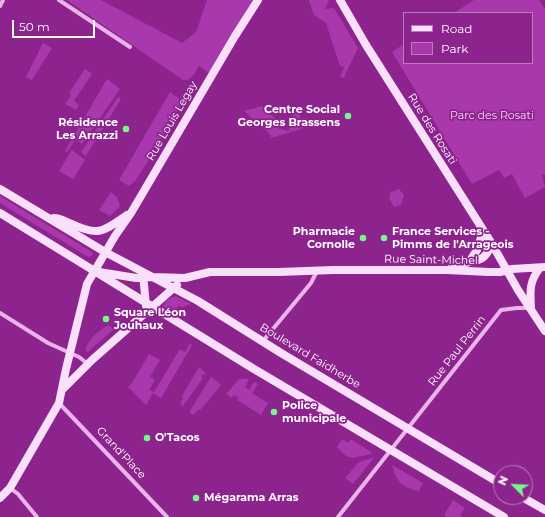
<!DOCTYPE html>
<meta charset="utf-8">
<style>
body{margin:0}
#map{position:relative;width:545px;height:517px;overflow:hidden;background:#8d248e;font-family:Montserrat,sans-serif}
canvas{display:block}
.legend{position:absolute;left:403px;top:12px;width:130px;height:52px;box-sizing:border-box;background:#8d248e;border:1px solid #bb7cbb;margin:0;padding:5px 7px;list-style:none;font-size:12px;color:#fff}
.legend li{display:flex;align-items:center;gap:8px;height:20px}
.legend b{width:20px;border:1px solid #bb7cbb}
.north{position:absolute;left:493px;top:465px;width:40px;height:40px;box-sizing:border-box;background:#8d248e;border:1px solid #bb7cbb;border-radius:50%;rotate:294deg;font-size:11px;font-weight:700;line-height:16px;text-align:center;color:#fff}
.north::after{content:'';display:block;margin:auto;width:14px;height:18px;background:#77f689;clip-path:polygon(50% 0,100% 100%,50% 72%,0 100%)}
.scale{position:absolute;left:12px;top:20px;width:83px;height:18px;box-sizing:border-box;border:2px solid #fff;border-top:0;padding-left:5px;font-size:12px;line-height:14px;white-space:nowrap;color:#fff;-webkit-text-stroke:3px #8d248e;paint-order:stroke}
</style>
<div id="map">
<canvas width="545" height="517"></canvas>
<ul class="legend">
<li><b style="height:5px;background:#f9dff9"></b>Road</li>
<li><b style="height:11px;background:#a838ab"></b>Park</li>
</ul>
<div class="north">N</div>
<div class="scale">50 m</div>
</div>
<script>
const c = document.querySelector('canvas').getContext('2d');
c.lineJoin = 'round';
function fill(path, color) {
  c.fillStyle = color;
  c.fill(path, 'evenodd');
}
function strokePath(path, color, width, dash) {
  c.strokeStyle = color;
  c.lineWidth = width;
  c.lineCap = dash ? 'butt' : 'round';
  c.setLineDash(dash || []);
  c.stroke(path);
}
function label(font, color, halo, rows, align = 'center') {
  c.font = font + ' Montserrat,sans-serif';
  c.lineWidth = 3.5;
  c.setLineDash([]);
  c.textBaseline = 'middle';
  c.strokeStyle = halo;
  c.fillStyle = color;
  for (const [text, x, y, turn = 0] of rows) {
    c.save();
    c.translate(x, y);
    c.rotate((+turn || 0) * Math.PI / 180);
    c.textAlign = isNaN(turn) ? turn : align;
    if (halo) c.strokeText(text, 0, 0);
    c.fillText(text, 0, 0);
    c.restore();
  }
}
fill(new Path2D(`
 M 67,0 L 101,0 L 182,43 L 196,32 L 207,0 L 255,0 L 210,74 L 199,66 C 195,72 192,81 183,80 Z
 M 309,0 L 328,0 L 329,1 L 325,9 L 334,8 L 358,48 L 344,77 L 340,78 L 344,67 L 340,66 L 326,23 L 314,15 Z
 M 474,0 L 539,0 L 545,9 L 545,175 L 542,175 L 545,187 L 525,198 L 512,174 L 504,178 L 499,170 L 472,184 L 392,52 L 404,44 L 404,63 L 532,63 L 532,13 L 454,13 Z
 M 43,43 L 52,48 L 32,80 L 26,77 Z
 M 85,69 L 92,74 L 74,101 L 79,105 L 76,110 L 65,104 L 71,95 L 69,93 Z
 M 107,79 L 120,89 L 82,144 L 75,140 L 67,152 L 65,151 Z
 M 170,92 L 183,101 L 152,155 L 135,181 L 129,186 L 119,180 Z
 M 118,97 L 121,99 L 86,156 L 81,152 Z
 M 262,106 L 275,118 L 273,127 L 289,131 L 293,113 L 298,111 L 304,128 L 271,138 L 271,135 L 244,111 Z
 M 72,150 L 85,160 L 73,179 L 59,171 Z
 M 399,189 L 404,195 L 401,205 L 394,207 L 389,198 L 391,192 Z
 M 111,192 L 117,197 L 120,206 L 110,216 L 99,210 Z
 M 0,196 L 92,252 L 93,255 L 89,257 L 85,255 L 0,203 Z
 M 175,296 L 191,304 L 183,307 L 179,306 L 177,308 L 170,311 L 163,306 L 167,300 Z
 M 108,325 L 114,329 L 90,350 L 88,352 L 86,351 C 86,340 99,331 108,325 Z
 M 190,343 L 192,345 L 161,398 L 153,393 L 146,405 L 128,387 L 132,383 L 149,354 L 160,360 L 150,377 L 155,380 L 149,390 L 154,392 L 180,349 L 185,352 Z
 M 199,367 L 206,373 L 205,375 L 203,374 L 201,377 L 203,378 L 183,406 L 180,404 L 183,398 L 182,396 Z
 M 211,377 L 221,385 L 201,409 L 198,410 L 193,415 L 189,412 Z
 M 239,379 L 249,379 L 245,387 L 249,390 L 254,382 L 258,384 L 252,393 L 268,403 L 261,415 L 237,400 L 238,397 L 234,395 L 232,398 L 226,394 Z
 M 342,439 L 348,443 L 351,439 L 371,452 L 372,454 C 353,457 351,463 337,447 Z
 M 373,458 L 373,459 L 353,484 L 345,478 L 359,462 Z
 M 392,465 L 423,483 L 419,491 C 402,488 396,481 392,465 Z
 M 453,500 L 465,508 L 460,515 L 462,517 L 446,517 L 444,515 Z`), '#a838ab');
strokePath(new Path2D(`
 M 59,0 L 130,47
 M 0,6 L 3,0
 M 0,313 L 48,343 L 79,357 L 88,364
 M 263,341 L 311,283 L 317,271
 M 59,403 L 167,517
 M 10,488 L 18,494 L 37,517
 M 338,517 L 501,310 L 517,308 L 529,308`), '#eab4eb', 4);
strokePath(new Path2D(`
 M 340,0 L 366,45 L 492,244 L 518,290 L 545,331
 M 0,189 L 105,252 L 198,301 L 281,353 L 501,484
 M 0,213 L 254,369 L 504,517
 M 54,218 C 61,218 66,222 72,224 C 99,237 104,231 127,215
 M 469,262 C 483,260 486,257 492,244
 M 450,269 L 469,262 L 477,250 L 483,231
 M 99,272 L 136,278 L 153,277 L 185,278 L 210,272 L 279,272 L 333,270 L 447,270 L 489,272 L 500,272 L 512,269 L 545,267
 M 143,274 L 146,306
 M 531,308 C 530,292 529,281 540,268
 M 63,389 L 92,360 L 177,285
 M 522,497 L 545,510
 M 0,498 L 10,488 L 59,403 L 66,369 L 87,284 L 115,236 L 131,213 L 235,36 L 258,0`), '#f9dff9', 8);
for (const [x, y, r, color] of [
 [348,116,4,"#77f689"],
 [126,129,4,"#77f689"],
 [363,238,4,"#77f689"],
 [384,238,4,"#77f689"],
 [106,319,4,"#77f689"],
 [274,412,4,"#77f689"],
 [147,438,4,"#77f689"],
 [196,498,4,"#77f689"]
]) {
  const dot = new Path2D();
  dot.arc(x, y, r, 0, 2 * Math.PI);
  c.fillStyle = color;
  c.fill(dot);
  strokePath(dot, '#8d248e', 1.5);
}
label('bold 11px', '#fff', '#8d248e', [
 ["Centre Social",340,110,"right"],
 ["Georges Brassens",340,123,"right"],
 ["Résidence",118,123,"right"],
 ["Les Arrazzi",118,136,"right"],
 ["Pharmacie",355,232,"right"],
 ["Cornolle",355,245,"right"],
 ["France Services -",392,232],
 ["Pimms de l'Arrageois",392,245],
 ["Square Léon",114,313],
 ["Jouhaux",114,326],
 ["Police",282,406],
 ["municipale",282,419],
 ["O'Tacos",155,438],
 ["Mégarama Arras",204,498]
], 'left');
label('11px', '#f8d9f8', '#8d248e', [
 ["Parc des Rosati",492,116]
]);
label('11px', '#fff', '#8d248e', [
 ["Rue Louis Legay",172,121,-60],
 ["Rue des Rosati",432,129,58],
 ["Rue Saint-Michel",431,260,1],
 ["Rue Paul Perrin",457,351,-52],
 ["Boulevard Faidherbe",310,356,31],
 ["Grand'Place",121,453,47]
]);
</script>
